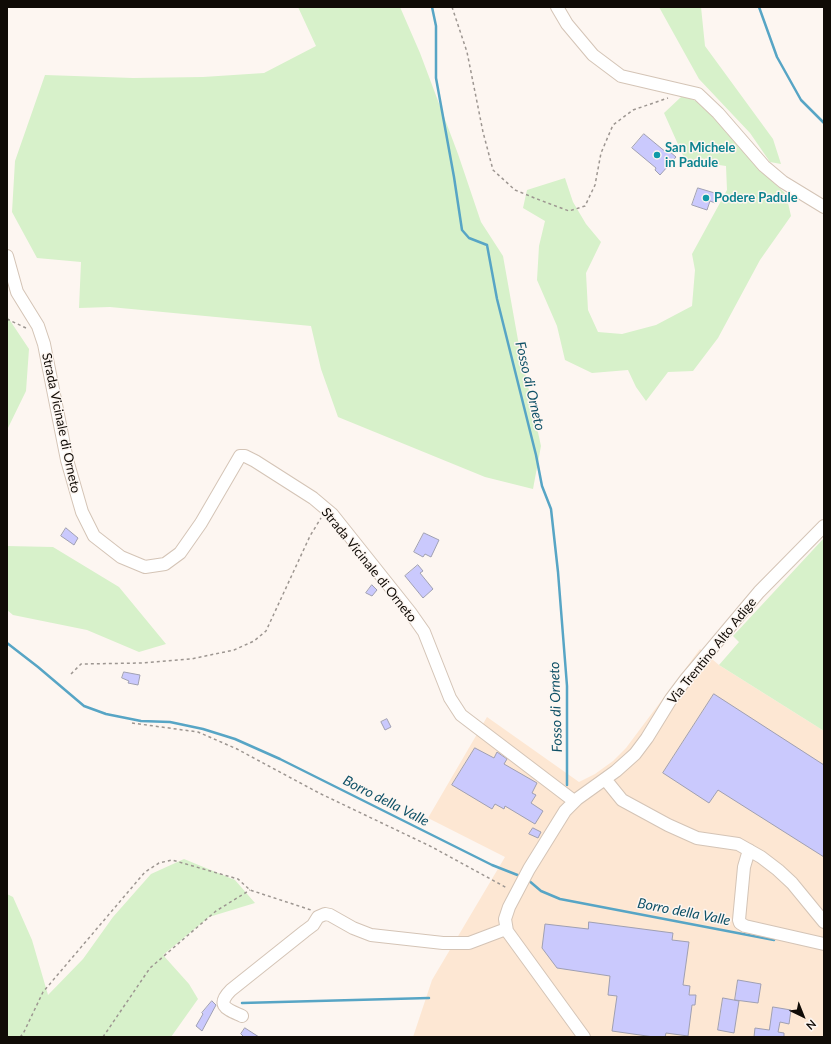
<!DOCTYPE html>
<style>
body{margin:0}
#map{position:relative;width:831px;height:1044px;overflow:hidden;background:#fdf6f1;font-family:Lato,sans-serif}
canvas{display:block}
.frame{position:absolute;inset:0;border:8px solid #100b06;pointer-events:none}
.north{position:absolute;left:783px;top:996px;width:40px;height:40px;-webkit-text-stroke:3px #fdf6f1;paint-order:stroke;rotate:137deg;font-size:11px;font-weight:700;line-height:16px;text-align:center;color:#100b06}
.north::after{content:'';display:block;margin:auto;width:14px;height:18px;background:#100b06;clip-path:polygon(50% 0,100% 100%,50% 72%,0 100%)}
</style>
<div id="map">
<canvas width="831" height="1044"></canvas>
<div class="frame"></div>
<div class="north">N</div>
</div>
<script>
const c = document.querySelector('canvas').getContext('2d');
c.lineJoin = 'round';
function fill(path, color) {
  c.fillStyle = color;
  c.fill(path, 'evenodd');
}
function strokePath(path, color, width, dash) {
  c.strokeStyle = color;
  c.lineWidth = width;
  c.lineCap = dash ? 'butt' : 'round';
  c.setLineDash(dash || []);
  c.stroke(path);
}
function label(font, color, halo, rows, align = 'center') {
  c.font = font + ' Lato,sans-serif';
  c.lineWidth = 3;
  c.setLineDash([]);
  c.textBaseline = 'middle';
  c.strokeStyle = halo;
  c.fillStyle = color;
  for (const [text, x, y, turn = 0] of rows) {
    c.save();
    c.translate(x, y);
    c.rotate((+turn || 0) * Math.PI / 180);
    c.textAlign = isNaN(turn) ? turn : align;
    if (halo) c.strokeText(text, 0, 0);
    c.fillText(text, 0, 0);
    c.restore();
  }
}
fill(new Path2D(`
 M 700,649 L 719,665 L 824,731 L 824,1037 L 413,1037 L 432,980 L 505,857 L 428,818 L 487,717 L 579,782 L 595,774 L 613,761 L 626,748 Z`), '#fde7d3');
fill(new Path2D(`
 M 298,7 L 400,7 L 420,53 L 458,154 L 481,222 L 503,256 L 518,340 L 541,446 L 533,489 L 485,477 L 338,417 L 321,369 L 311,326 L 110,307 L 79,308 L 81,262 L 37,258 L 12,212 L 15,161 L 45,75 L 133,78 L 203,77 L 264,73 L 316,46 Z
 M 659,7 L 701,7 L 705,46 L 773,139 L 781,164 L 770,162 L 750,133 L 699,79 Z
 M 681,97 L 687,97 L 702,104 L 769,178 L 786,194 L 791,216 L 760,260 L 718,338 L 693,371 L 668,372 L 646,401 L 636,387 L 628,370 L 592,373 L 565,360 L 557,326 L 537,280 L 539,246 L 545,221 L 523,208 L 527,190 L 565,178 L 573,202 L 586,224 L 601,242 L 586,273 L 588,310 L 598,332 L 622,334 L 656,325 L 692,306 L 695,270 L 692,254 L 727,190 L 726,166 L 685,160 L 664,113 Z
 M 7,316 L 29,349 L 26,391 L 7,430 Z
 M 824,538 L 824,731 L 719,665 L 739,642 L 733,636 Z
 M 7,546 L 53,547 L 119,587 L 166,644 L 139,652 L 87,630 L 13,615 L 7,610 Z
 M 184,859 L 235,880 L 255,903 L 209,917 L 163,955 L 189,984 L 198,999 L 171,1037 L 7,1037 L 7,894 L 13,897 L 32,940 L 48,995 L 83,959 L 113,917 L 151,874 Z`), '#d7f1ca');
strokePath(new Path2D(`
 M 432,7 L 436,26 L 436,78 L 454,177 L 462,230 L 469,238 L 487,245 L 497,299 L 536,455 L 542,486 L 551,509 L 558,572 L 567,686 L 567,785
 M 759,7 L 777,57 L 801,100 L 824,123
 M 7,643 L 38,667 L 84,706 L 106,714 L 141,721 L 170,722 L 203,729 L 235,739 L 280,759 L 492,865 L 520,876
 M 527,879 L 541,891 L 560,899 L 774,940
 M 242,1003 L 429,998`), '#57a5c5', 2.5);
const building = new Path2D(`
 M 644,134 L 667,153 L 669,151 L 676,157 L 660,175 L 655,170 L 656,168 L 632,148 Z
 M 698,188 L 718,194 L 715,203 L 710,201 L 707,210 L 692,205 Z
 M 66,528 L 78,538 L 74,545 L 61,536 Z
 M 424,533 L 439,540 L 431,557 L 425,554 L 423,557 L 414,552 Z
 M 418,565 L 423,571 L 420,573 L 433,589 L 423,598 L 405,576 Z
 M 372,585 L 377,590 L 372,596 L 366,593 Z
 M 124,672 L 140,675 L 138,685 L 128,683 L 129,681 L 122,678 Z
 M 714,694 L 824,765 L 824,857 L 718,790 L 709,803 L 663,773 Z
 M 387,719 L 391,727 L 385,730 L 381,722 Z
 M 475,748 L 494,758 L 497,752 L 507,759 L 504,764 L 537,783 L 532,793 L 536,795 L 531,803 L 543,811 L 535,824 L 505,806 L 504,809 L 495,804 L 492,809 L 452,785 Z
 M 533,828 L 541,832 L 538,838 L 529,834 Z
 M 589,922 L 673,933 L 672,940 L 689,942 L 683,985 L 690,986 L 689,995 L 696,995 L 695,1005 L 692,1005 L 688,1036 L 666,1033 L 665,1037 L 654,1037 L 612,1031 L 617,996 L 608,995 L 610,976 L 557,968 L 542,948 L 545,924 L 588,929 Z
 M 738,980 L 761,984 L 758,1003 L 735,1000 Z
 M 723,998 L 739,1001 L 734,1033 L 718,1030 Z
 M 212,1001 L 216,1005 L 202,1031 L 196,1026 L 203,1014 L 202,1013 Z
 M 773,1007 L 791,1010 L 789,1024 L 780,1022 L 778,1032 L 784,1033 L 784,1037 L 754,1037 L 755,1028 L 769,1030 Z
 M 245,1028 L 259,1037 L 244,1037 L 241,1034 Z`);
fill(building, '#cac9fd');
strokePath(building, '#a0a0b2', 1);
const minor = new Path2D(`
 M 557,7 L 567,24 L 593,55 L 621,76 L 698,94 L 718,113 L 764,166 L 783,182 L 824,207
 M 7,256 L 17,292 L 38,326 L 44,344 L 67,460 L 82,512 L 94,536 L 121,557 L 145,567 L 165,564 L 180,553 L 201,523 L 240,456 L 245,456 L 255,461 L 313,498 L 332,514 L 410,612 L 424,632 L 450,698 L 461,715 L 574,801
 M 605,779 L 622,800 L 668,825 L 697,838 L 738,844 L 761,857 L 778,870 L 792,883 L 824,922
 M 749,850 L 744,867 L 739,920 L 740,923 L 745,926 L 824,944
 M 242,1016 C 227,1009 215,1006 231,990 L 305,931 L 313,925 L 318,917 L 325,914 L 330,915 L 353,928 L 371,935 L 443,943 L 469,943 L 506,929
 M 584,1037 L 507,931 L 505,919 L 509,907 L 529,869 L 565,811 L 577,799 L 616,771 L 635,754 L 647,738 L 671,699 L 686,679 L 759,592 L 824,526`);
strokePath(minor, '#d4c4b6', 14);
strokePath(new Path2D(`
 M 452,7 L 467,52 L 483,132 L 493,170 L 515,190 L 537,199 L 569,211 L 585,206 L 595,185 L 601,153 L 613,125 L 633,110 L 668,98
 M 7,319 L 26,328
 M 71,674 L 81,664 L 142,663 L 191,659 L 234,650 L 254,641 L 266,631 L 310,536 L 321,518
 M 132,723 L 198,732 L 237,749 L 319,793 L 432,847 L 507,888
 M 20,1037 L 23,1034 L 43,992 L 145,872 L 159,863 L 172,860 L 238,879 L 250,890 L 311,910
 M 103,1037 L 150,968 L 216,911 L 250,890`), '#9d9691', 1.5, [3, 3]);
strokePath(minor, '#fff', 12);
for (const [x, y, r, color] of [
 [657,155,4,"#0f9aa8"],
 [706,198,4,"#0f9aa8"]
]) {
  const dot = new Path2D();
  dot.arc(x, y, r, 0, 2 * Math.PI);
  c.fillStyle = color;
  c.fill(dot);
  strokePath(dot, '#fdf6f1', 1.5);
}
label('bold 13px', '#0d838f', '#fdf6f1', [
 ["San Michele",665,148],
 ["in Padule",665,163],
 ["Podere Padule",714,198]
], 'left');
label('13px', '#100b06', '#fdf6f1', [
 ["Strada Vicinale di Orneto",61,423,78],
 ["Strada Vicinale di Orneto",369,565,51],
 ["Via Trentino Alto Adige",712,651,-51]
]);
label('italic 14px', '#0f5167', '#fdf6f1', [
 ["Fosso di Orneto",530,386,77],
 ["Fosso di Orneto",556,707,-92],
 ["Borro della Valle",386,801,27],
 ["Borro della Valle",684,912,11]
]);
</script>
